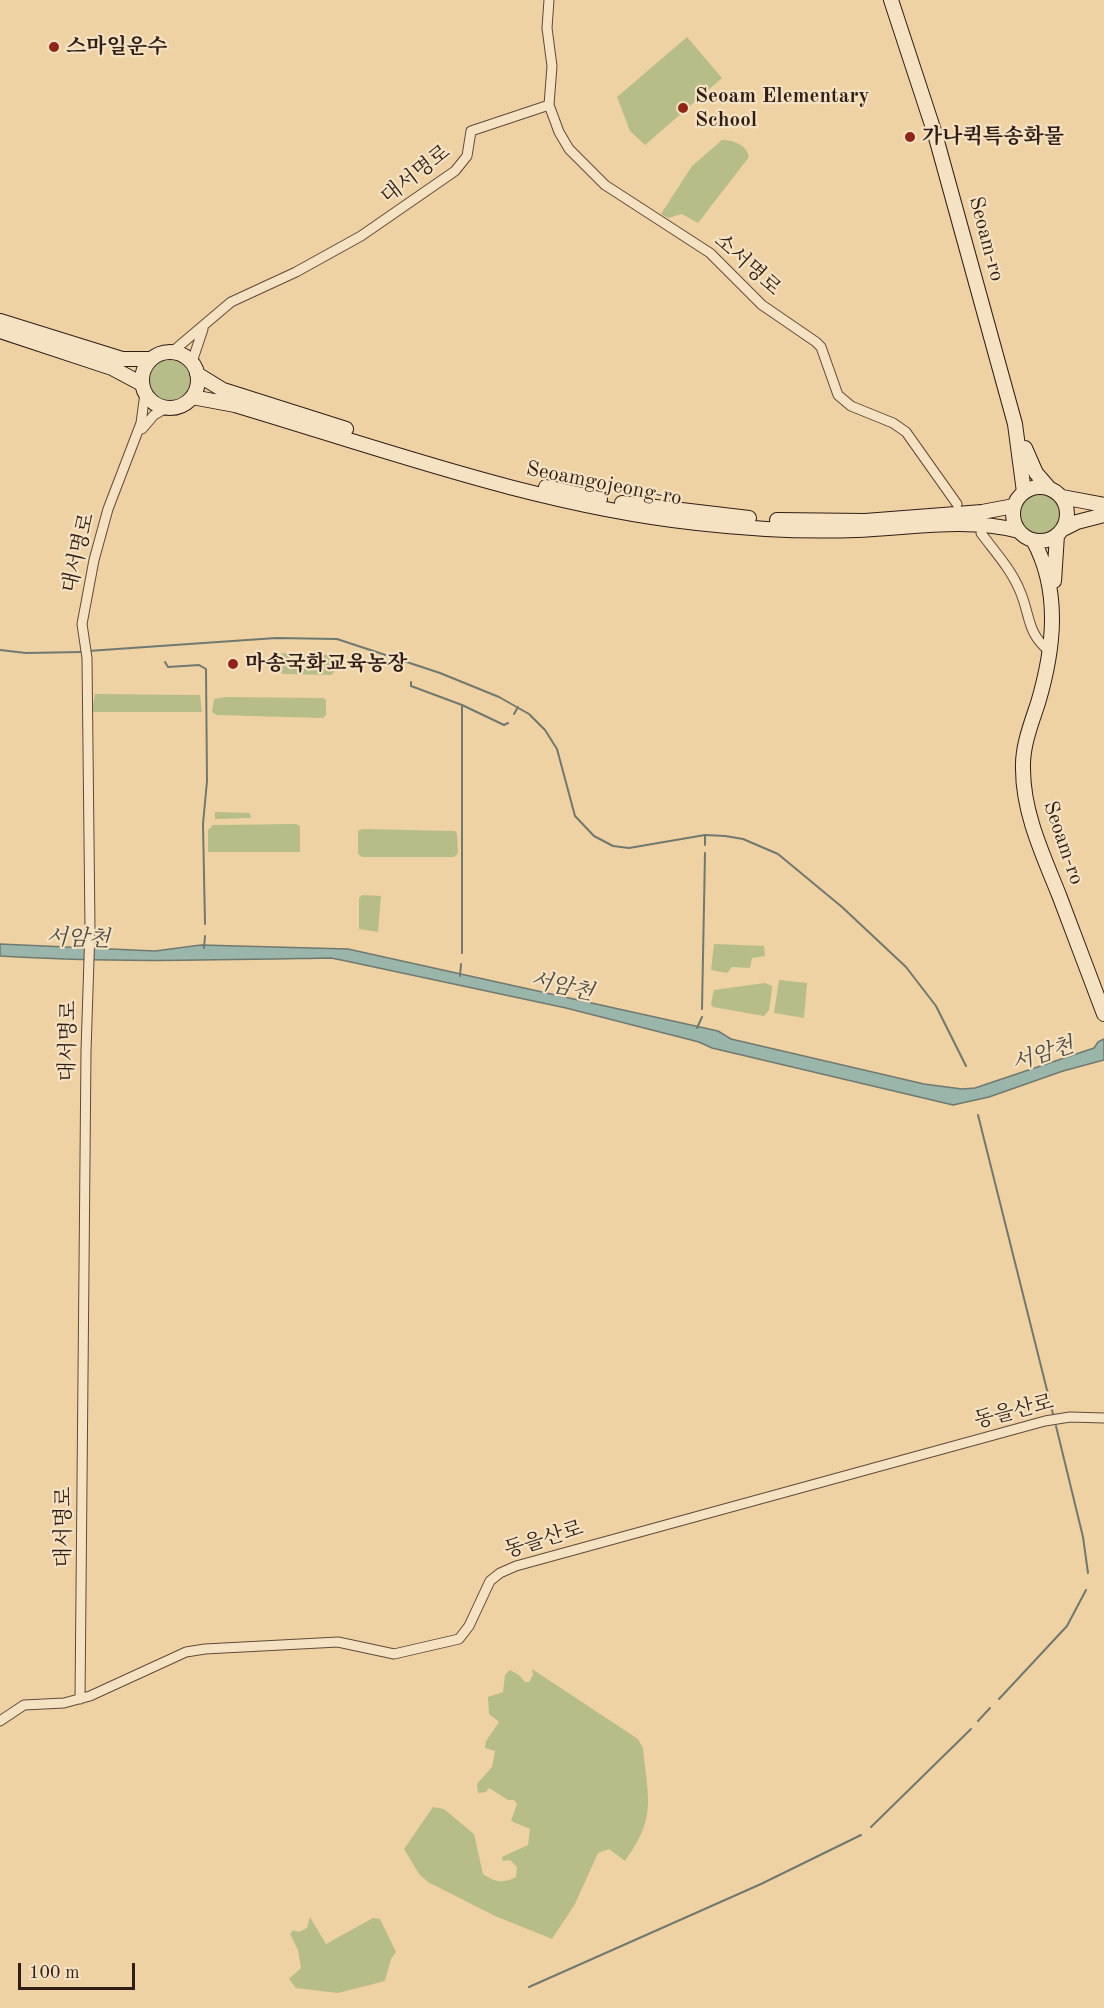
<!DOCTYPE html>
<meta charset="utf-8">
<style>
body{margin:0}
#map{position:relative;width:1104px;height:2008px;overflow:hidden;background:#efd2a3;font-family:"Old Standard TT",serif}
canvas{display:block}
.scale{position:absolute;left:18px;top:1963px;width:117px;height:27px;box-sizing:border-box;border:3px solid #301d16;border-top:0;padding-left:8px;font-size:18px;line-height:21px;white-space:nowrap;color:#301d16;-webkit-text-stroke:4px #f5e2c3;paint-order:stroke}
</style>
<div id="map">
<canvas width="1104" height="2008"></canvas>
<div class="scale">100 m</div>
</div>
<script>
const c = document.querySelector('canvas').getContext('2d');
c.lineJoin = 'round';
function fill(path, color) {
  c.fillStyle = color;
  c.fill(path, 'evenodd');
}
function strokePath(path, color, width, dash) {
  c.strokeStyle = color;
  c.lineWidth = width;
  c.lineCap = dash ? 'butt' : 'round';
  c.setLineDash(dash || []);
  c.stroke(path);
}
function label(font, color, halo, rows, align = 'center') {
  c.font = font + ' "Old Standard TT","Noto Serif KR",serif';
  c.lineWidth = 4.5;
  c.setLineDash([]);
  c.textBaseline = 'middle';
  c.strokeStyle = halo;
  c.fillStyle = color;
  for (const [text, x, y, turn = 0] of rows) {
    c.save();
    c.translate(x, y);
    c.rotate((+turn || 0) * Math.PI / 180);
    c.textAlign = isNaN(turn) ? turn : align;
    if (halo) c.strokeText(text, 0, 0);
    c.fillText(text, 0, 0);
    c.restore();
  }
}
fill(new Path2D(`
 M 687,37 L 722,78 L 645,145 L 630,131 L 617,97 Z
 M 722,140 C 733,140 747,145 749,157 L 698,223 L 682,214 L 668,218 L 661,214 L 692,166 Z
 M150 380a20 20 0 1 1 40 0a20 20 0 1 1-40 0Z
 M1020 514a20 20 0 1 1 40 0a20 20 0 1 1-40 0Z
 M 282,653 L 330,655 L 334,661 L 334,672 L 331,675 L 283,674 L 280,672 L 280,656 Z
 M 95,694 L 200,695 L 202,712 L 94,712 L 92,710 Z
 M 225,697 L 323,698 L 326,700 L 326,715 L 323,718 L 217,715 L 212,712 L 214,699 Z
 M 215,812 L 250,813 L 251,818 L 215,819 Z
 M 296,824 L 300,826 L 300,852 L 208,852 L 208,830 L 213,825 Z
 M 362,829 L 455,831 L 457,834 L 458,853 L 454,857 L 362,857 L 358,854 L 358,831 Z
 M 362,895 L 381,896 L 378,932 L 359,929 L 359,898 Z
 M 714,944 L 764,946 L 765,956 L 752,958 L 750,968 L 732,967 L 727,973 L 711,970 Z
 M 779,980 L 807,983 L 804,1018 L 774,1013 Z
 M 765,983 L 772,986 L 772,989 L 769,1010 L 764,1016 L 713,1007 L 711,1004 L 714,990 Z
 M 532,1669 L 638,1739 L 643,1748 C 648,1800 657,1817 625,1861 L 609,1849 L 598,1853 L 575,1904 L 552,1939 L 495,1916 L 428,1882 L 419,1874 L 404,1849 L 433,1807 L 444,1809 L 474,1834 L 483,1874 C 495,1882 503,1884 516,1877 L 517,1867 L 510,1860 L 503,1861 L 502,1857 L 528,1845 L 530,1829 L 511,1821 L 517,1804 L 514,1800 L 508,1800 L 489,1788 L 486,1792 L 478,1793 L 477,1784 L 492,1767 L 495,1751 L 485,1748 L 486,1741 L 499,1722 L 489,1714 L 488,1697 L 503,1692 L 505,1675 L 510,1670 L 519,1675 L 525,1682 L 529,1682 L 533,1675 Z
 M 310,1917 L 326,1944 L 373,1918 L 380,1919 L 396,1952 L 391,1959 L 385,1981 L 338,1993 L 296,1988 L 289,1979 L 301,1968 L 298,1950 L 290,1934 L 293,1930 L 299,1932 L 307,1928 Z`), '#b6bd88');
const water = new Path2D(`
 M 0,944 L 155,951 L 201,945 L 348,949 L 718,1031 L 731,1039 L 924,1084 L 962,1089 L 975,1088 L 1094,1048 L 1098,1042 L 1104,1039 L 1104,1060 L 1063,1071 L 989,1097 L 953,1105 L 712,1048 L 699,1042 L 566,1008 L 346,961 L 331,958 C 220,960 111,963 0,956 Z`);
fill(water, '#9ab6ab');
strokePath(water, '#70796f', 1.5);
strokePath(new Path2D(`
 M 0,650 L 26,653 L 82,652
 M 88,651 L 276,638 L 337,639 L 440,673 L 499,697 L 529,714 L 545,730 L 557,749 L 575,816 L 594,836 L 613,846 L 629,848 L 705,835 L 725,836 L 743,839 L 778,854 L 842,907 L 906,967 L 936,1006 L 966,1066
 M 165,662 L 168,667 L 199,665 L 206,669 L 207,781 L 203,824 L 205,924
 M 411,682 L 411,686 L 462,705 L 504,725 L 508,723
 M 514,714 L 518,707
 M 705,835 L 705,845
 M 204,948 L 205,936
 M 462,953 L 462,705
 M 460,976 L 461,964
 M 702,1009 L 705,853
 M 697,1028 L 702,1017
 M 978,1115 L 1053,1414
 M 1056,1426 L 1083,1537 L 1088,1573
 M 999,1699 L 1067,1626 L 1086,1590
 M 978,1721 L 990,1708
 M 871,1827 L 971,1729
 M 529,1987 L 761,1884 L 861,1835`), '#70796f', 2);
const street = new Path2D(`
 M 549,0 L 547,28 L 552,66 L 549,105 L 559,132 L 569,149 L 605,185 L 710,253 L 762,305 L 816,342 L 821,347 L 838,395 L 851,406 L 893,423 L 906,432 L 957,504
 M 172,352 L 231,302 L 296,272 L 361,236 L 455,171 L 467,156 L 471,131 L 549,105
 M 192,362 L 203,329
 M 142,429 L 154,415 L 168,407
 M 981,533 C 995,552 1011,569 1020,591 C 1031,617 1026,632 1050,652
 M 80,1699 L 86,1051 L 90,929 L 87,658 L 82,624 L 94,560 L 108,509 L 141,423 L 145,393
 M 0,1721 L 24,1705 L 64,1703 L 90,1696 L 186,1652 L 205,1649 L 338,1642 L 394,1654 L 459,1639 L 469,1626 L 490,1581 L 500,1573 L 516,1566 L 1045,1421 L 1070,1417 L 1104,1418`);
const secondary = new Path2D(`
 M 891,0 L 935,134 L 1015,424 L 1024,492
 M 0,321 L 122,359 L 151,359
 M 0,331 L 112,368 L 142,384
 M142 380a28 28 0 1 1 56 0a28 28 0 1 1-56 0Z
 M 197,374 L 223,390 L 346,429
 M 192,397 L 235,405 C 386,450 540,506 697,523 C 750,529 803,532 856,530 C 909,528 967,517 1019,531
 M 1025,448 L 1036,473 L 1049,488
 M 546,487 L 600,499
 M1013 514a27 27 0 1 1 54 0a27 27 0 1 1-54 0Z
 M 1062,497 L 1104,505
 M 622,503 L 749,518
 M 777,520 L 865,521 L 982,512 L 1014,506
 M 1063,529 L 1077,522 L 1104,515
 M 1033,540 C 1061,591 1054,649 1038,703 C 1031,724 1022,747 1023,769 C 1023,813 1043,855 1059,895 C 1074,935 1089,974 1104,1014
 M 1054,581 L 1057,535`);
strokePath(street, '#604a39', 11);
strokePath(secondary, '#301d16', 16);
strokePath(street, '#f5e2c3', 9);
strokePath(secondary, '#f5e2c3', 14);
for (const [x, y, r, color] of [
 [54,47,6,"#8f2418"],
 [683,108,6,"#8f2418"],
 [910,137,6,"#8f2418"],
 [233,664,6,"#8f2418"]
]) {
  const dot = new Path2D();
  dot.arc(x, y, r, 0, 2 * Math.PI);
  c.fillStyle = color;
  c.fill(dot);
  strokePath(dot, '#f5e2c3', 2);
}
label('bold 21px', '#301d16', '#f5e2c3', [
 ["스마일운수",66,47],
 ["Seoam Elementary",695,96],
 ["School",695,120],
 ["가나퀵특송화물",922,137],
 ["마송국화교육농장",245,664]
], 'left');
label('21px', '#301d16', '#f5e2c3', [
 ["대서명로",416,175,-38],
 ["Seoam-ro",986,239,75],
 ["소서명로",747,265,42],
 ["Seoamgojeong-ro",604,484,11],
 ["대서명로",79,553,-77],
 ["Seoam-ro",1063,843,71],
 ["대서명로",69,1041,-89],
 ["동을산로",1014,1412,-14],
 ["대서명로",64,1527,-90],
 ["동을산로",544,1540,-17]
]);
label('italic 22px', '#504b43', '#f5e2c3', [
 ["서암천",78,939,2],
 ["서암천",562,987,13],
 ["서암천",1043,1055,-18]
]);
</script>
